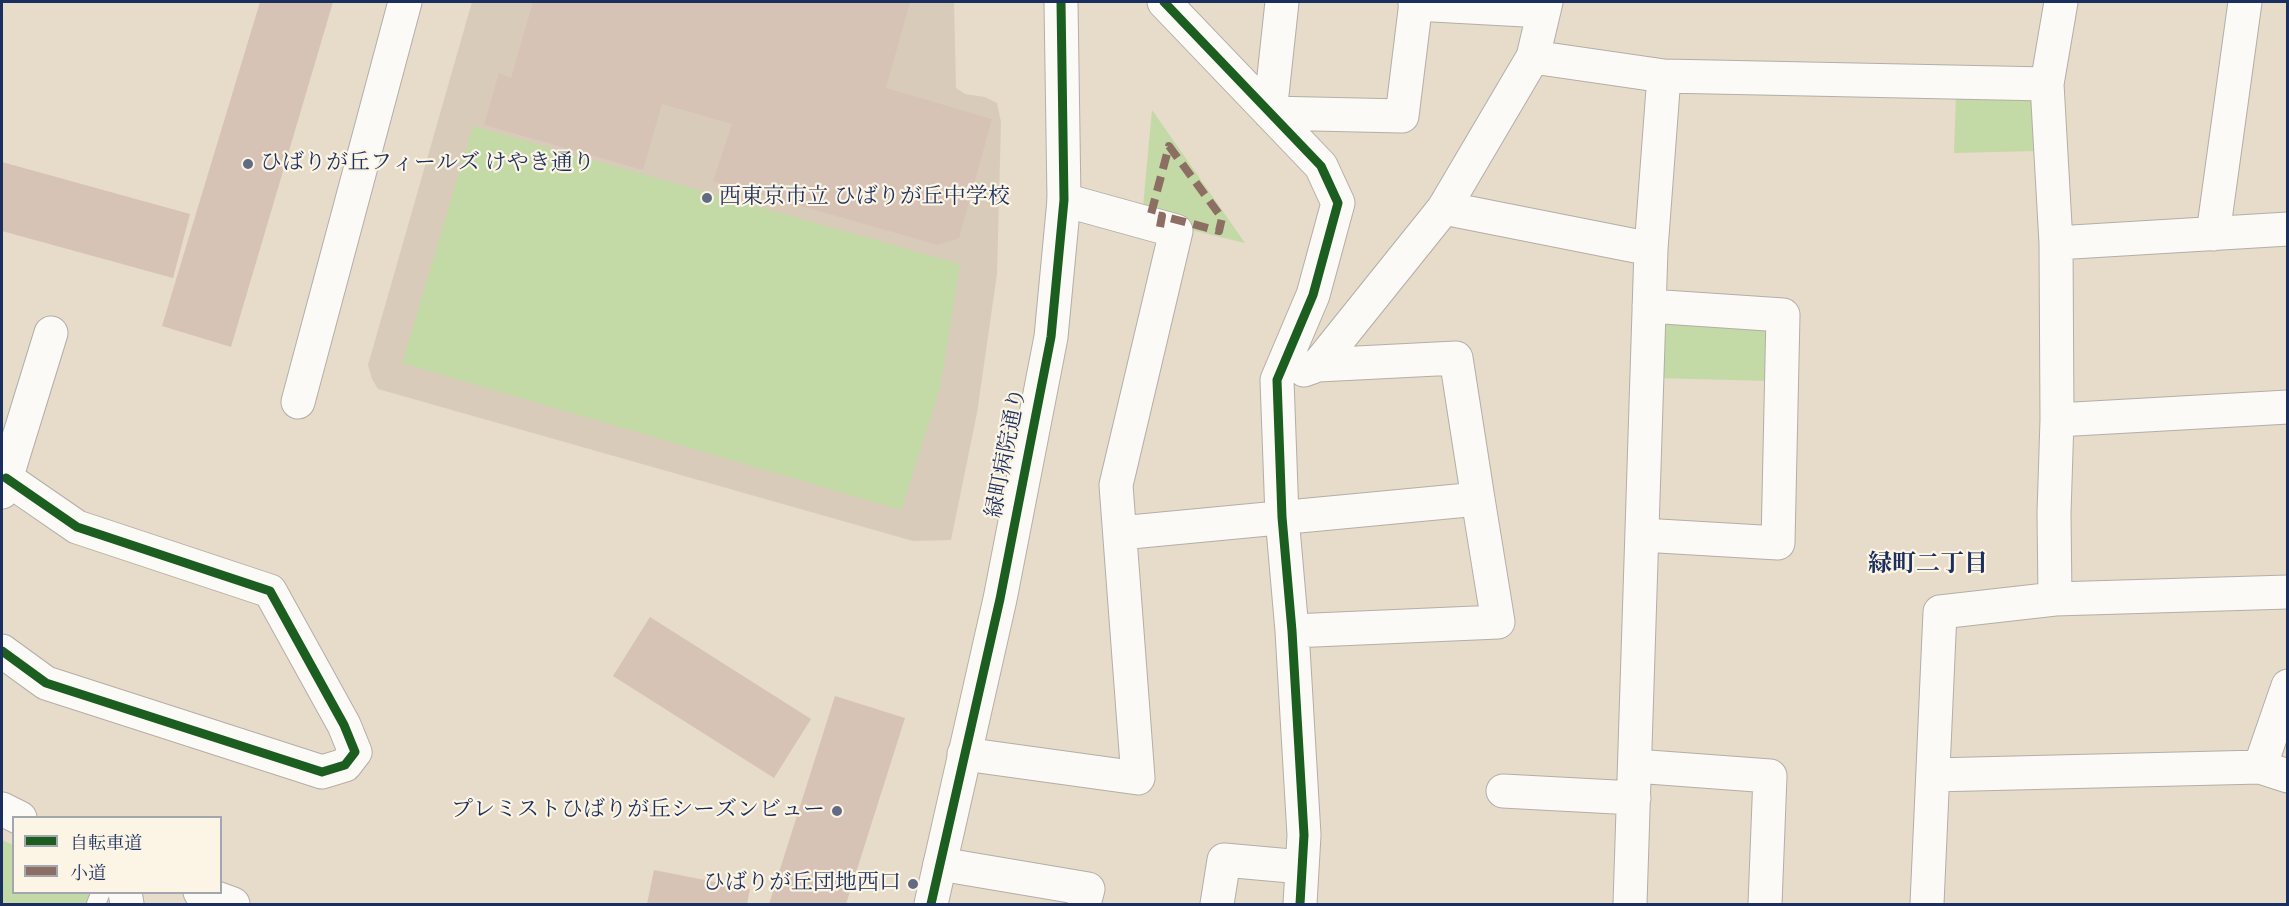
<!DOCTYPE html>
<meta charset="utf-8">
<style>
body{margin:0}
#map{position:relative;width:2289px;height:906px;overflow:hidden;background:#e7dbca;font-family:"IM FELL DW Pica","Noto Serif JP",serif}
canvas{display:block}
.frame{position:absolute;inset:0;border:3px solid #1b2f5e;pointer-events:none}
.legend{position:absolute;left:12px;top:816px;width:210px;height:78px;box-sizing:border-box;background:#fcf5e5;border:2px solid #a2a6af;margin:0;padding:8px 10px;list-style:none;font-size:18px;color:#1b2f5e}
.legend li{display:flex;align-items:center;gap:12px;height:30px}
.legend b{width:30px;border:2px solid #a2a6af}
</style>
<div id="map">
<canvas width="2289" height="906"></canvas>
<div class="frame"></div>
<ul class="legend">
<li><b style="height:8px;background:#1b5e20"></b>自転車道</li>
<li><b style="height:8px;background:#8d6e63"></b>小道</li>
</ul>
</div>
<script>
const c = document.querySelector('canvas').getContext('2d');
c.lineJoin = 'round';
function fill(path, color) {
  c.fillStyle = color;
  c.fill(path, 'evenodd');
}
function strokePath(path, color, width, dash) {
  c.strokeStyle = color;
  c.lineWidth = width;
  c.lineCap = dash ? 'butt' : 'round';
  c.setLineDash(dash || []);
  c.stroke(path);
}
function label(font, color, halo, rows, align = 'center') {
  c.font = font + ' "IM FELL DW Pica","Noto Serif JP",serif';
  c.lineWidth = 4.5;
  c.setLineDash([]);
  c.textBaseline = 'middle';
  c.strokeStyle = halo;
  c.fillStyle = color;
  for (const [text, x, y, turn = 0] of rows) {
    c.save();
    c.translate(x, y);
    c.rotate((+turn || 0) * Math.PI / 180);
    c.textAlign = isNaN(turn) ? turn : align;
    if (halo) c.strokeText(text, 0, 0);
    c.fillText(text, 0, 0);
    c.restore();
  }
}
fill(new Path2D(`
 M 472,2 L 954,2 L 956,88 L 965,94 L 985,97 L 997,103 L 1001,122 L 997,274 L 977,413 L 951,540 L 913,541 L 378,389 L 372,379 L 368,365 Z`), '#d9cbba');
fill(new Path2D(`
 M 2036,95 L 2034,151 L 1954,153 L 1956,98 Z
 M 1152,110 L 1245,243 L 1142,218 Z
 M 473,126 L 960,264 L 940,388 L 901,510 L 402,363 Z
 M 1658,315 L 1776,323 L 1771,381 L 1656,378 Z
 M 2,840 L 13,845 L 14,892 L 101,893 L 106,904 L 2,904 Z`), '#c3d9a6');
fill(new Path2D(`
 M 260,2 L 333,2 L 231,347 L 162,326 Z
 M 533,2 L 910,2 L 886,88 L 992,119 L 959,238 L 938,245 L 713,181 L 732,124 L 662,104 L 643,170 L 484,125 L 499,73 L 511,78 Z
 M 2,162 L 190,214 L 173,278 L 2,231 Z
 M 650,617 L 811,719 L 774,778 L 613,676 Z
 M 835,696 L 905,718 L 846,904 L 769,904 Z
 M 654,870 L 750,889 L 747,904 L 647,904 Z`), '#d6c3b5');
const lane = new Path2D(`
 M 96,904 L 101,892`);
const street = new Path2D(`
 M 1164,2 L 1321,166 L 1338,203 L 1313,295 L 1277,380 L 1282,517 L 1292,631 L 1304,835 L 1300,904
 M 1282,2 L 1270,113 L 1402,116 L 1416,2
 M 1415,4 L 1543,11
 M 1533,57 L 1664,76 L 2047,84
 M 1444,208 L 1651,249
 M 2213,234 L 2245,2
 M 2056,243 L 2288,229
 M 1304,370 L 1318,365 L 1444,208 L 1533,57 L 1546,2
 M 2057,420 L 2288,407
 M 2,492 L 51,333
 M 1120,533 L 1478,499 L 1456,358 L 1318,365
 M 1642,535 L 1778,543 L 1783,315 L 1649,306
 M 2055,599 L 2054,513 L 2057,420 L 2056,243 L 2047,84 L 2061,2
 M 1292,631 L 1498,622 L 1478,499
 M 2,651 L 46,683 L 322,772 L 345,765 L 355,752 L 344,725 L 270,591 L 77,527 L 6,478
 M 964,754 L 1138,778 L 1116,485 L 1176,231 L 1064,200
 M 1635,766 L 1770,776 L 1765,904
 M 2260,767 L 2288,686
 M 1933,775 L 2260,767 L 2288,776
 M 1503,791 L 1634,798
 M 2,809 L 20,818
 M 940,864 L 1088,889 L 1084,904
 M 125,892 L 127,904
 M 200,892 L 233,904
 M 1217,904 L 1224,860 L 1302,867
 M 1630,904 L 1651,249 L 1664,76
 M 1927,904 L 1940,612 L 2055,599 L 2288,592`);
const secondary = new Path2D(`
 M 298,402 L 405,2
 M 931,904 L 1000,599 L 1051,337 L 1064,200 L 1061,2`);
strokePath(lane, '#b3aea7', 20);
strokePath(street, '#b3aea7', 35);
strokePath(secondary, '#b3aea7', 35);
strokePath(lane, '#fbfaf7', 18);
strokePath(street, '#fbfaf7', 33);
strokePath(secondary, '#fbfaf7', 33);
strokePath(new Path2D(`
 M 1160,227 L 1162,216 L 1151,214 L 1169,146 L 1222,218 L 1219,231 L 1162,216`), '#8d6e63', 8, [15, 8]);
strokePath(new Path2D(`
 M 1164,2 L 1321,166 L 1338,203 L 1313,295 L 1277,380 L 1282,517 L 1292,631 L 1304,835 L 1300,904
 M 2,651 L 46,683 L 322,772 L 345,765 L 355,752 L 344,725 L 270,591 L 77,527 L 6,478
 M 931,904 L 1000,599 L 1051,337 L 1064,200 L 1061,2`), '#1b5e20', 9);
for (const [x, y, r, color] of [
 [248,164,6,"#626b84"],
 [707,198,6,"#626b84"],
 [837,811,6,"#626b84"],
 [913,884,6,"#626b84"]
]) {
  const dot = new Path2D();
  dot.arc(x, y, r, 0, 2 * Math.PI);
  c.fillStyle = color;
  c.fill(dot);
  strokePath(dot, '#fcf5e5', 2);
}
label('22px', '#1b2f5e', '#fcf5e5', [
 ["ひばりが丘フィールズ けやき通り",260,164],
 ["西東京市立 ひばりが丘中学校",719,198],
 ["プレミストひばりが丘シーズンビュー",825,811,"right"],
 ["ひばりが丘団地西口",901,884,"right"]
], 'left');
label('22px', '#1b2f5e', '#fcf5e5', [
 ["緑町病院通り",1008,453,-79]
]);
label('bold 24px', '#1b2f5e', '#fcf5e5', [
 ["緑町二丁目",1928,566]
]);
</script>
